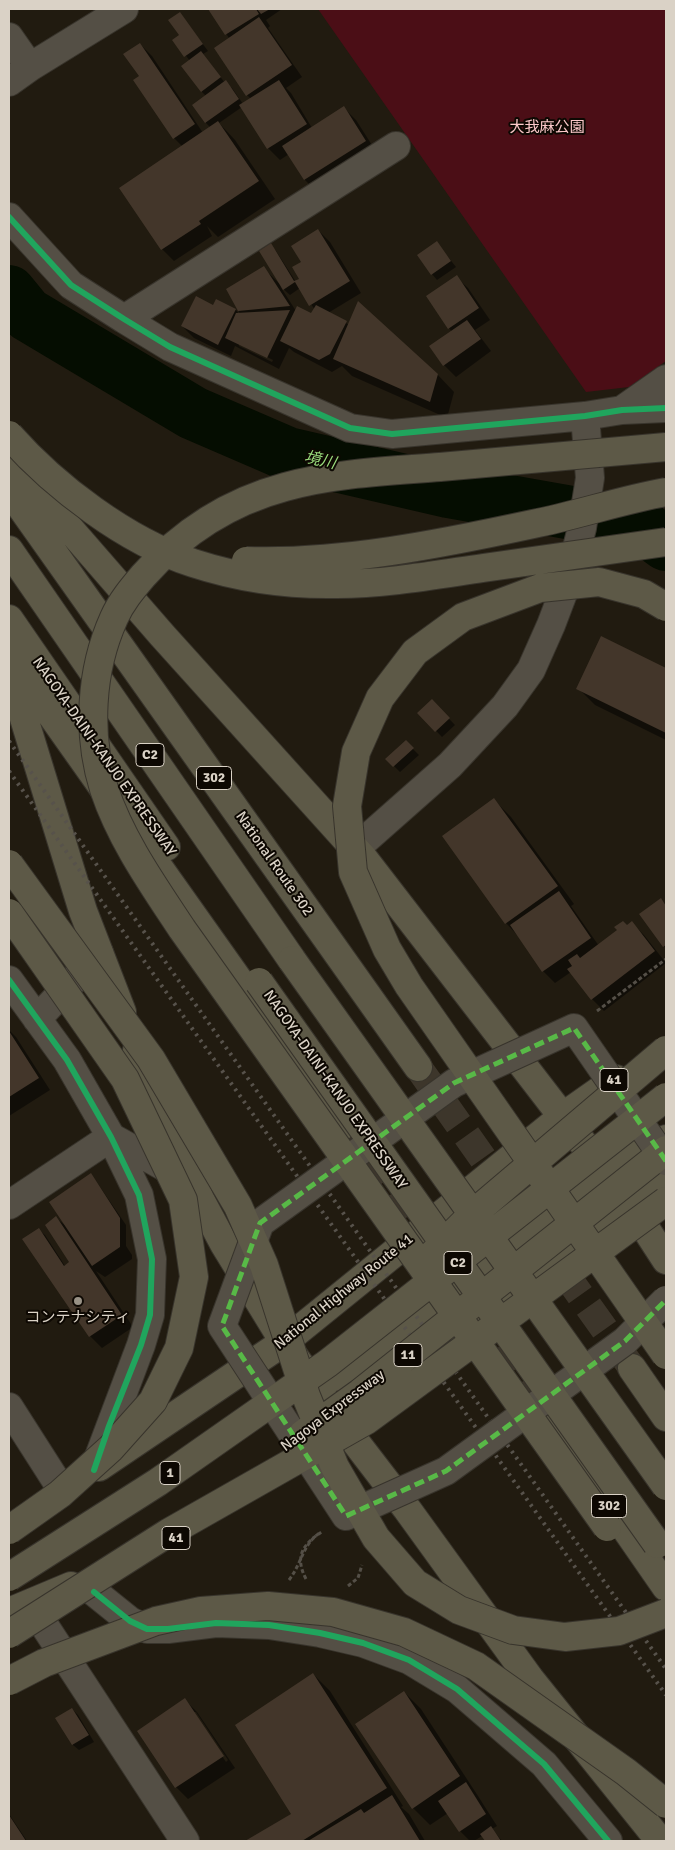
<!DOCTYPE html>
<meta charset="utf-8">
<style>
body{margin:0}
#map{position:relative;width:675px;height:1850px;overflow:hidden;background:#211b10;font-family:Signika,sans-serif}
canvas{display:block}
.frame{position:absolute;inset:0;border:10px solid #dad2c6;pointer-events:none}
</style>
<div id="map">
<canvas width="675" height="1850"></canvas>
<div class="frame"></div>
</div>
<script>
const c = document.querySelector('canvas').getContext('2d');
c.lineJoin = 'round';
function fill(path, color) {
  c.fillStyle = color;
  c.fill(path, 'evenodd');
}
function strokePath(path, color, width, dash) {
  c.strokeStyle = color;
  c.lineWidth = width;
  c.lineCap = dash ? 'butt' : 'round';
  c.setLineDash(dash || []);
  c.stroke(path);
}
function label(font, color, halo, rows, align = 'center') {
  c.font = font + ' Signika,"Noto Sans JP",sans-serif';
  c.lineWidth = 4;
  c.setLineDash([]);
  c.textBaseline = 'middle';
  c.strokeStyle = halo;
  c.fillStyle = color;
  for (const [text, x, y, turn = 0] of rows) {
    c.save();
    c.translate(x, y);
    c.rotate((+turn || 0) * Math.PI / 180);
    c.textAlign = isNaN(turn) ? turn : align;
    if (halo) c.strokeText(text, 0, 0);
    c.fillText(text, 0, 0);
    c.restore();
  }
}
fill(new Path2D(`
 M 318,9 L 666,9 L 666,361 L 629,387 L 586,392 Z`), '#4b0e16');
fill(new Path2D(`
 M 210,9 L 282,9 L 266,20 L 270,26 L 268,28 L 302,77 L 286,88 L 291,93 L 312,128 L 344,108 L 356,120 L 377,153 L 317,192 L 305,180 L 289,154 L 280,160 L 268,148 L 242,107 L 219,123 L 235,140 L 275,199 L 218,237 L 207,226 L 212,236 L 174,261 L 162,249 L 183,147 L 174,138 L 140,77 L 140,44 L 152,56 L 203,133 L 211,128 L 206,123 L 206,96 L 202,92 L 190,61 L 174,40 L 180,36 L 180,14 L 208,51 L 203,54 L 225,83 L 232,88 L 243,104 L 251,99 L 247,95 L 229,38 Z
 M 318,230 L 330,242 L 361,293 L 328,313 L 437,374 L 454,392 L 447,418 L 352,376 L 342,366 L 332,372 L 294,352 L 289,348 L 279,369 L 235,346 L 231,356 L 194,338 L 182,326 L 213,307 L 217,300 L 236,310 L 241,316 L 228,290 L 263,268 L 280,284 L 270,245 L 276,251 L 296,282 L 300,279 L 302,262 ZM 280,286 L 290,295 L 300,288 L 315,310 L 312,315 L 296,311 ZM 239,343 L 273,360 L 272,362 L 239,346 Z
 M 437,243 L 456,267 L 437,280 L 432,274 Z
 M 456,277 L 468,288 L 490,320 L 475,330 L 491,351 L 456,377 L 444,365 L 452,332 L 449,328 Z
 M 602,638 L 666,669 L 666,740 L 595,705 L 578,688 Z
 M 432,701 L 455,725 L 442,737 L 419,713 Z
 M 406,742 L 419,755 L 400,772 L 387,759 Z
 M 494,800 L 511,817 L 574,904 L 571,906 L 599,946 L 618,930 L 632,923 L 644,935 L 666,963 L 604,1011 L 592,999 L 571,972 L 555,983 L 543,971 L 519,937 L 506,923 L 444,836 Z
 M 661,900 L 666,905 L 666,949 L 664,946 Z
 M 9,1030 L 16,1037 L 50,1090 L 9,1116 Z
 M 90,1175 L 96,1181 L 126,1225 L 126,1246 L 132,1255 L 132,1259 L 105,1277 L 96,1271 L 133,1327 L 102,1348 L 90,1336 L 39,1230 L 45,1235 L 65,1266 L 71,1262 L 56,1218 L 66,1226 Z
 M 313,1674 L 330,1691 L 403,1806 L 401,1807 L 409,1814 L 425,1841 L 248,1841 L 293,1814 Z
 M 404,1692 L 421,1709 L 478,1796 L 497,1826 L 492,1829 L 502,1841 L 486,1841 L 482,1836 L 474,1841 L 470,1841 L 460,1831 L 448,1813 L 430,1825 L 413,1808 Z
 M 185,1700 L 197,1712 L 235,1768 L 188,1799 L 176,1787 ZM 193,1712 L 196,1712 L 228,1760 L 226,1762 Z
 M 72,1709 L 78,1715 L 94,1742 L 79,1750 L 73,1745 Z
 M 9,1814 L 27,1841 L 9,1841 Z`), '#0007');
strokePath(new Path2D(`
 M 9,292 L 27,314 L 193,413 L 288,454 L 448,491 L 640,525 L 666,544`), '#050d01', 54);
fill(new Path2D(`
 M 208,9 L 256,9 L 259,14 L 225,35 Z
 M 257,9 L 270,9 L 261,14 Z
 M 180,12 L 203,44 L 184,57 L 172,40 L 179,35 L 168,20 Z
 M 259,17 L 292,65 L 246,96 L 214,48 Z
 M 140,43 L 195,124 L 173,139 L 133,80 L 139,76 L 123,54 Z
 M 201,51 L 221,77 L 201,92 L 181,66 Z
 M 226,80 L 239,99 L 205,123 L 192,105 Z
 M 279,80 L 307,124 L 267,149 L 239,105 Z
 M 344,106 L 366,141 L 304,180 L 282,146 Z
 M 218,121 L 259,181 L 199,221 L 201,224 L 161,250 L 119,188 Z
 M 318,229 L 350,281 L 309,306 L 295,282 L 283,290 L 259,251 L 271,243 L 294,281 L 299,279 L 292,267 L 301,262 L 291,246 Z
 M 437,241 L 451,261 L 431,275 L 417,255 Z
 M 264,266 L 290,306 L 238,311 L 226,289 Z
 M 457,275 L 479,308 L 448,329 L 426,296 Z
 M 196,296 L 213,305 L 216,299 L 236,309 L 218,345 L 181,326 Z
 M 358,301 L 438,374 L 430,402 L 333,359 Z
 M 316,305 L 347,321 L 330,354 L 319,360 L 280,341 L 297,306 L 311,313 Z
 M 290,310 L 267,358 L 225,338 L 236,313 Z
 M 467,320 L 481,339 L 443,366 L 429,346 Z
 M 601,636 L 666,668 L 666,733 L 576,689 Z
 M 432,699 L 450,718 L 435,732 L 417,713 Z
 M 406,740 L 414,748 L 393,767 L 385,759 Z
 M 494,798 L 558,886 L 505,924 L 442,836 Z
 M 559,891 L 591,938 L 542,972 L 510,925 Z
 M 661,898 L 666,906 L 666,945 L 663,947 L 639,914 Z
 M 623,921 L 627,925 L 632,921 L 655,951 L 591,1000 L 567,969 L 572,966 L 568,960 L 577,954 L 580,958 L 617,930 L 614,927 Z
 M 9,1031 L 39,1078 L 9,1097 Z
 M 91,1173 L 120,1218 L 120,1247 L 92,1266 L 49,1202 Z
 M 56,1216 L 122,1315 L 89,1337 L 22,1239 L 39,1228 L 64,1266 L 69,1262 L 45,1225 Z
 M 313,1673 L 387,1788 L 302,1841 L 245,1841 L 291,1814 L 235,1725 Z
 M 404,1691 L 460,1776 L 412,1809 L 355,1724 Z
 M 185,1698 L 224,1756 L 175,1788 L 137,1731 Z
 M 72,1708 L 89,1735 L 72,1745 L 55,1718 Z
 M 466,1782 L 486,1814 L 459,1832 L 438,1801 Z
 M 392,1795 L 420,1841 L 308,1841 L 361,1809 L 364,1813 Z
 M 9,1815 L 26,1841 L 9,1841 Z
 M 491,1826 L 501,1841 L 485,1841 L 480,1834 Z`), '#43362a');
strokePath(new Path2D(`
 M 418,1067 L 630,1365
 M 342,1126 L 432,1254
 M 474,1313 L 552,1423`), '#3d362b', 28, [28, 14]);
const minor = new Path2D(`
 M 9,37 L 30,67
 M 9,82 L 30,67 L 124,9
 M 9,217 L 71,285 L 124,319 L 170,347 L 350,428 L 392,434 L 585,416 L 622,410 L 666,408
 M 124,319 L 396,146
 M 622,410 L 666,379
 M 355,849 L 450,765 L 505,706 L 531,670 L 551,625 L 570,575 L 582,528 L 590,478 L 585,416
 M 9,980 L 67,1060 L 111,1137 L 139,1195 L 152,1259 L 150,1315 L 141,1345 L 95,1467
 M 37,1019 L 99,953
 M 9,1205 L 111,1137 L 179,1175
 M 9,1407 L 62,1490
 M 94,1592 L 130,1621 L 147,1629 L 168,1629 L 216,1623 L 269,1625 L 320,1633 L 363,1643 L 409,1660 L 457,1689 L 544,1764 L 608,1841
 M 44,1625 L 185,1841`);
const highway = new Path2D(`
 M 9,459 L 162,635 L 364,859 L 629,1203 L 666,1260
 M 9,490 L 418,1067
 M 9,550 L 292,960
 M 9,619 L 166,847
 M 9,655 L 106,792
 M 9,684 L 23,715 L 83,911 L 122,1012
 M 133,831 L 342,1126
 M 137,1050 L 161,1111 L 200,1199 L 224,1244 L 284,1342 L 341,1423 L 407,1509 L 530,1679 L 660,1841
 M 632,1368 L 666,1417
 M 303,1370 C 323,1379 332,1380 352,1372 L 607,1175 L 641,1151 L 666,1139
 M 407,1372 L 629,1203 L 666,1177
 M 553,1424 L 666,1587
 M 99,1467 L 284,1342 L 562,1117 L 616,1079
 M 9,1612 L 71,1586`);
strokePath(minor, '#38342c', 30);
strokePath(highway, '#38342c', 30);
strokePath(new Path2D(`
 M 597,1011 L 666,959
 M 289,1580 C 302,1563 303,1543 321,1532`), '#544f47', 3, [4, 2.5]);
strokePath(minor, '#544f45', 28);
strokePath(highway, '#5d5947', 28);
strokePath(new Path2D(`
 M 9,741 L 666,1669
 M 9,771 L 666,1695`), '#57524b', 4, [2.5, 5]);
const minorBridge = new Path2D(`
 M 666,1161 L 574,1028 L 454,1083 L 260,1223 L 222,1326 L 346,1516 L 446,1471 L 625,1341 L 666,1300`);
const highwayBridge = new Path2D(`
 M 9,435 C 55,487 126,541 193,563 C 239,578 288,585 337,584 C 386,584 435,575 483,568 C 544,559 605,551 666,542
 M 246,561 C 341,564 440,544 533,524 C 578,515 621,500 666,492
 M 666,607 L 644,594 L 599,582 L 540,588 L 463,617 L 415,652 L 380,698 L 356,752 L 347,806 L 353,872 L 387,949 L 409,986 L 666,1355
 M 9,864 L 151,1059 L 238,1206 L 264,1265 L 306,1396 L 335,1467 L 376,1538 L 415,1583 L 459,1610 L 513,1630 L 565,1637 L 619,1631 L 666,1613
 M 9,913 L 125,1079 L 183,1200 L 194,1277 L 179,1348 L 153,1401 L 111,1448 L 60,1494 L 9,1530
 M 292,960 L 666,1486
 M 259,982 L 657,1544
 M 431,1256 L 474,1213 L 666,1050
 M 303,1434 L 360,1393 L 666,1150
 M 607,1527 L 182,929 C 153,885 121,840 104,789 C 87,735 90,671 114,618 C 121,602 132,589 143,576 C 182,532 229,502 285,487 C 335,473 389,471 440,467 C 515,460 591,454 666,447
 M 9,1577 L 158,1482 L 328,1363 L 666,1097
 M 9,1634 L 168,1533 L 367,1420 L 666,1201
 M 9,1681 L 44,1663 L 156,1621 L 201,1611 L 268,1606 L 333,1612 L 404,1632 L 476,1666 L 626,1772 L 666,1804`);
strokePath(minorBridge, '#38342c', 30, []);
strokePath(highwayBridge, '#38342c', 30, []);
strokePath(new Path2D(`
 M 306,1579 C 294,1556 303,1544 323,1531
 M 348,1586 L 358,1578 L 362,1565`), '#544f47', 3, [4, 2.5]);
strokePath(minorBridge, '#544f45', 28);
strokePath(highwayBridge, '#5d5947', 28);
strokePath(new Path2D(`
 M 666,1161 L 574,1028 L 454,1083 L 260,1223 L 222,1326 L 346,1516 L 446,1471 L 625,1341 L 666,1300`), '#58b947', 5, [10, 5]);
strokePath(new Path2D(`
 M 9,217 L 71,285 L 124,319 L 170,347 L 350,428 L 392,434 L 585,416 L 622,410 L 666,408
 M 9,980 L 67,1060 L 111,1137 L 139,1195 L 152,1259 L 150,1315 L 141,1345 L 109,1426 L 94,1470
 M 94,1592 L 130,1621 L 147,1629 L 168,1629 L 216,1623 L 269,1625 L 320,1633 L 363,1643 L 409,1660 L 457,1689 L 544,1764 L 608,1841`), '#20a55d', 6);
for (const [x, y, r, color] of [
 [78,1301,5,"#999286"]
]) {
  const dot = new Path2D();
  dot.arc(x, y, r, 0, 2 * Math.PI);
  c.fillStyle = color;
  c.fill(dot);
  strokePath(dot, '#0d0802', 2);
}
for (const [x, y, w] of [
 [150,755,28],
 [214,778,35],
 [614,1080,28],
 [458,1263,28],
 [408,1355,28],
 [170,1473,20],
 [609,1506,35],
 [176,1538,28]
]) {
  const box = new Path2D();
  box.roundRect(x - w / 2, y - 11.5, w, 23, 4);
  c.fillStyle = '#0d0802';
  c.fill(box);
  strokePath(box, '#dad2c6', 1);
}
label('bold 14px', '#dad2c6', null, [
 ["C2",150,755],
 ["302",214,778],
 ["41",614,1080],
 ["C2",458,1263],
 ["11",408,1355],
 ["1",170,1473],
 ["302",609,1506],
 ["41",176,1538]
]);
label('15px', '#fbc8c9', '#0d0802', [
 ["大我麻公園",547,128]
]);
label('15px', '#dad2c6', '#0d0802', [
 ["NAGOYA-DAINI-KANJO EXPRESSWAY",104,757,55],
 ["National Route 302",274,864,55],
 ["NAGOYA-DAINI-KANJO EXPRESSWAY",335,1090,55],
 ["National Highway Route 41",344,1292,-39],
 ["Nagoya Expressway",333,1411,-37]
]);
label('15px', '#dad2c6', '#0d0802', [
 ["コンテナシティ",78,1318]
]);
label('italic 16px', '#9add7d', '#0d0802', [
 ["境川",320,461,13]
]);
</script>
